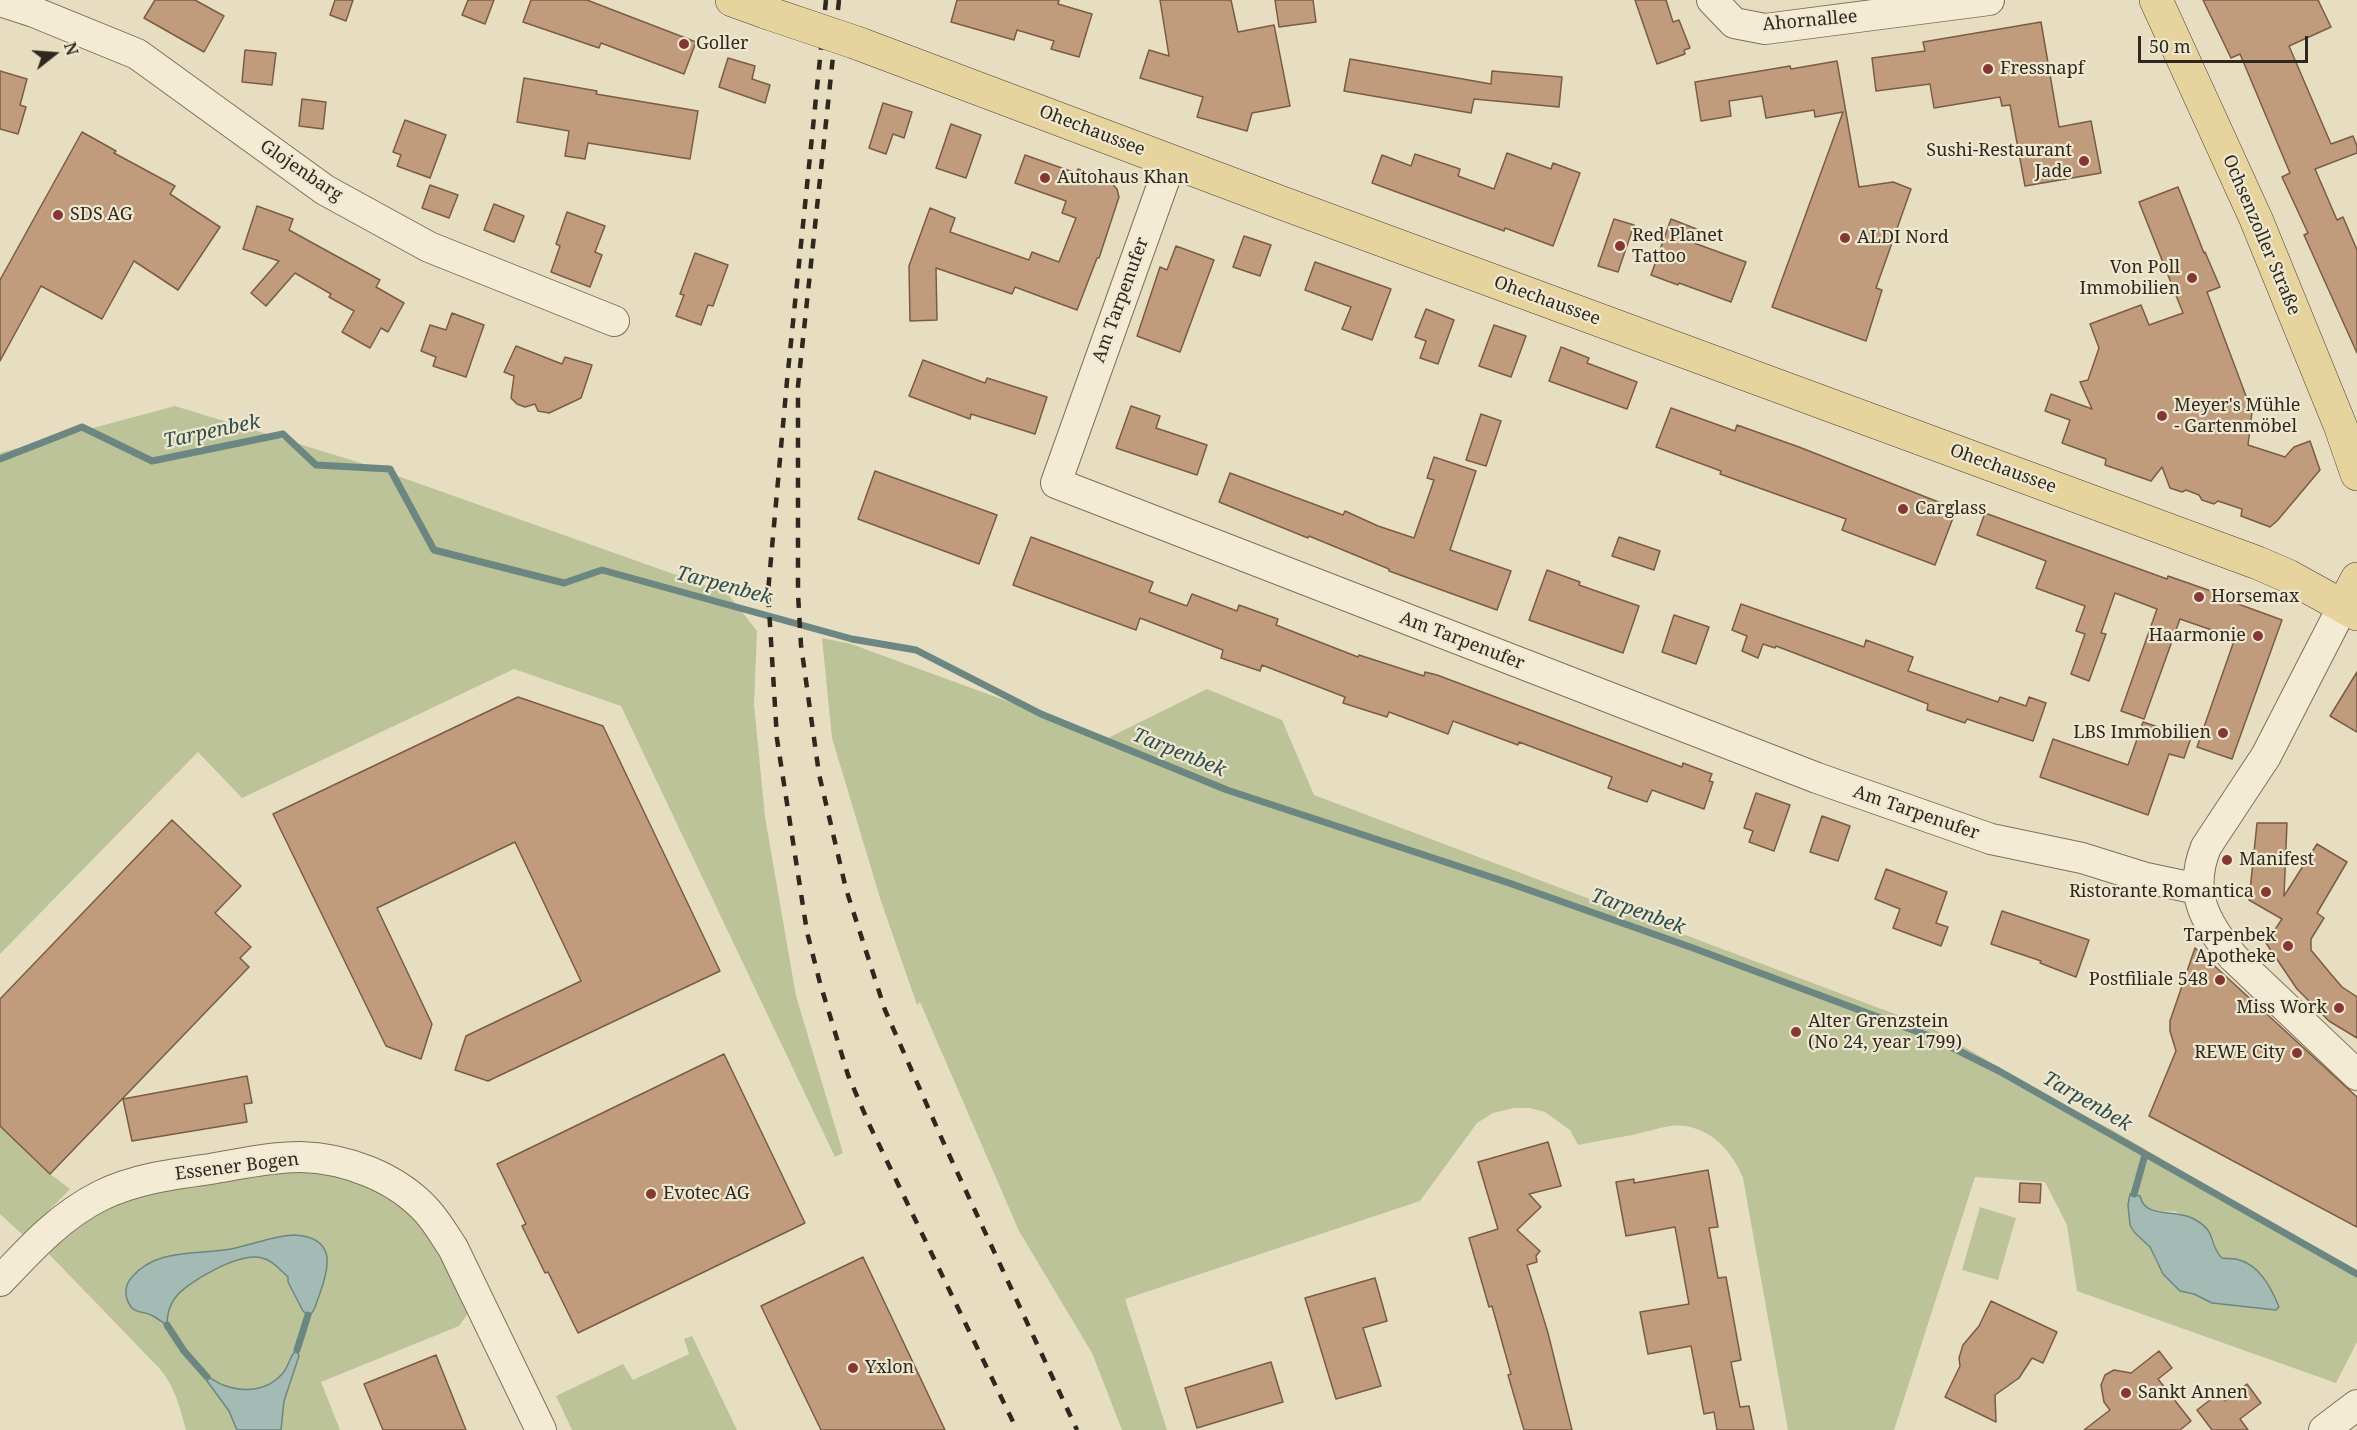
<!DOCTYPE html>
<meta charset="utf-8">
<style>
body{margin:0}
#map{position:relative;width:2357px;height:1430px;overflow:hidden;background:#e7dec2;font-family:"Noto Serif",serif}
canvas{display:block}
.north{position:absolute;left:24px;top:24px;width:60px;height:60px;-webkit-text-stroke:4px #efe8d1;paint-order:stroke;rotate:73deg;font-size:16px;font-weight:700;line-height:24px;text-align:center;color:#30281e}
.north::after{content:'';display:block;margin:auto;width:21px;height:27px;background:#30281e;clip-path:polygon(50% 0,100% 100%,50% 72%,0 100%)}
.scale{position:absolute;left:2138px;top:36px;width:170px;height:27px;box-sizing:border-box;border:3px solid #30281e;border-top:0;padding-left:8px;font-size:18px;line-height:21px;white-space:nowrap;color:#30281e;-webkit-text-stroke:4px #efe8d1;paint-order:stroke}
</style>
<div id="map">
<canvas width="2357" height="1430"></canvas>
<div class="north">N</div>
<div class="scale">50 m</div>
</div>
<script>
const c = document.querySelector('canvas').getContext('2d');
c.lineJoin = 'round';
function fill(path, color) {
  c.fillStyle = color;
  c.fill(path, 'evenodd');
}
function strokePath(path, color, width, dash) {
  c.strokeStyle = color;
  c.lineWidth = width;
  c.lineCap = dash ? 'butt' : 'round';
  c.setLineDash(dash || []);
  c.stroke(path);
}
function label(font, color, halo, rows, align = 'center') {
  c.font = font + ' "Noto Serif",serif';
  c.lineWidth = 4.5;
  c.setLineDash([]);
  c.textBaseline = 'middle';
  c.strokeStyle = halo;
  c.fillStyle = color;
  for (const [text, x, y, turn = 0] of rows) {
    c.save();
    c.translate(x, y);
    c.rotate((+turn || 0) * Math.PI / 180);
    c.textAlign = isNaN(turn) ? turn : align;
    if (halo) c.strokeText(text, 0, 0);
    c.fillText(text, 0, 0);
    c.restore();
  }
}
fill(new Path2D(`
 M 175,406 L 361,463 L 727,593 L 757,631 L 754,704 L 765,817 L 796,996 L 843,1153 L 835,1157 L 621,706 L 514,669 L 242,798 L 198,752 L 0,954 L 0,453 Z
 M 822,638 L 851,644 L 1108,738 L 1207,689 L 1282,720 L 1314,795 L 1932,1028 L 1990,1062 L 1999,1071 L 2114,1131 L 2357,1274 L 2357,1342 L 2336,1383 L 2077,1291 L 2067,1225 L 2045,1182 L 1975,1177 L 1894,1430 L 1788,1430 L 1743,1178 C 1731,1148 1705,1122 1670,1126 C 1658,1128 1645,1132 1633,1135 C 1615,1138 1597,1141 1578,1145 L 1570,1130 L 1545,1112 L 1530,1108 L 1514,1108 L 1493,1113 L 1477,1123 L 1420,1201 L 1125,1299 L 1167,1430 L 1122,1430 L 1092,1353 L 1019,1231 L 920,1002 L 917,1005 L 880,898 L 832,738 ZM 2139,1196 C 2146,1221 2166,1207 2179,1213 C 2191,1219 2201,1228 2212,1235 L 2218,1254 L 2222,1258 L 2236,1259 L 2276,1310 L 2212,1303 L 2194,1294 L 2180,1291 L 2156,1262 L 2150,1247 L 2134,1232 L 2131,1225 L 2128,1205 Z
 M 0,1126 L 50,1174 L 70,1189 L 24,1236 L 0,1214 Z
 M 265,1171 L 332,1171 L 391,1196 L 428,1232 L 467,1307 L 467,1315 L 459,1326 L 321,1382 L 340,1430 L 186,1430 C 180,1408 175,1387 160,1369 L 44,1249 L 65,1230 L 135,1194 Z
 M 1980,1207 L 2016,1218 L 1998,1280 L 1962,1270 Z
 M 692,1336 L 737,1430 L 572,1430 L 556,1396 L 623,1364 L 633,1380 L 689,1354 L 684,1339 Z`), '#bcc398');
const water = new Path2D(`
 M 2130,1194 L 2140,1196 C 2145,1219 2174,1209 2192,1218 C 2219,1231 2208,1245 2222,1258 C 2227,1259 2231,1258 2236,1259 C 2259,1264 2271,1287 2279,1307 L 2276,1310 L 2212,1303 L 2194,1294 L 2180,1291 L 2163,1274 L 2150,1247 L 2134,1232 L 2130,1225 L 2128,1205 Z
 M 293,1235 C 337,1237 330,1266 319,1296 C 316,1303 316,1308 311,1314 L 308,1315 L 303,1311 L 288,1282 L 288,1277 C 280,1270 272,1260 262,1258 C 240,1252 188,1281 175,1298 C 169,1306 167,1316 167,1325 C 162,1322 157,1318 151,1315 C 144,1311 137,1314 131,1307 C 124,1297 124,1286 132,1277 C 156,1248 197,1255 231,1249 C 252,1245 272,1236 293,1235 Z
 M 297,1350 L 299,1356 L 284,1401 L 281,1430 L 237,1430 L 229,1411 L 207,1381 L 207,1377 C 212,1378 217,1383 223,1385 C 245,1393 268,1391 283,1373 C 289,1366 290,1354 297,1350 Z`);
fill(water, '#a4bab5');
strokePath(water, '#6c8781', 1.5);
strokePath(new Path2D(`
 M 0,459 L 82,427 L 152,461 L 283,434 L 316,465 L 390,469 L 434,550 L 564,583 L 602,570 L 852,639 L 916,650 L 1041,714 L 1227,790 L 1509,883 L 1693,948 L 1929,1036 L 1999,1071 L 2357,1274
 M 2134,1194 L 2145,1155
 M 167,1325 L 184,1351 L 207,1377
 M 297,1350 L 308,1315`), '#6c8781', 7);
const building = new Path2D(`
 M 155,0 L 195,0 L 224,16 L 204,52 L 144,18 Z
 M 335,0 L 353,0 L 346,21 L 330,15 Z
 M 468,0 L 494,0 L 485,24 L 462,15 Z
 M 531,0 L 587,0 L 696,42 L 684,74 L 601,43 L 599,48 L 523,22 Z
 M 957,0 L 1059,0 L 1058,4 L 1092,14 L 1079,57 L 1051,49 L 1054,41 L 1017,30 L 1014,40 L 951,22 Z
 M 1160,0 L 1231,0 L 1238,32 L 1274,25 L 1290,106 L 1252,113 L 1247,131 L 1197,117 L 1203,97 L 1140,78 L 1149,50 L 1169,56 Z
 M 1275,0 L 1313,0 L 1316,22 L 1279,27 Z
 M 1635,0 L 1666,0 L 1673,22 L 1679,20 L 1690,48 L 1684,50 L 1685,54 L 1657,64 Z
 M 2203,0 L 2318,0 L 2331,27 L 2289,46 L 2331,144 L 2353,136 L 2357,146 L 2357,153 L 2315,169 L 2337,220 L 2343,217 L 2357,250 L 2357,353 L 2304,235 L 2308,233 L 2282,177 L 2290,173 L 2240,54 L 2231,58 Z
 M 2041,22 L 2059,127 L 2091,121 L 2101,173 L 2025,186 L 2010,105 L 2002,106 L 2000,97 L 1934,108 L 1930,84 L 1876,91 L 1872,58 L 1925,51 L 1923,42 Z
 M 245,50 L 276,53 L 272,85 L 242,82 Z
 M 728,58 L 755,66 L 752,79 L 770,85 L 765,103 L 719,87 Z
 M 1350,59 L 1491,84 L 1492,71 L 1562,77 L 1559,107 L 1474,99 L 1471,113 L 1344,91 Z
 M 1837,61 L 1859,187 L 1893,182 L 1911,189 L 1876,288 L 1882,290 L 1866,341 L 1772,307 L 1843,112 L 1815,117 L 1814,110 L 1766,118 L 1762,96 L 1729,101 L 1731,116 L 1701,121 L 1695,82 L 1790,66 L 1791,69 Z
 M 0,71 L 27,79 L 20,105 L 26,107 L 18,134 L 0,129 Z
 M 524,78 L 597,91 L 596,94 L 698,111 L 690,159 L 588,143 L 585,159 L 565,156 L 569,131 L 517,122 Z
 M 302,99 L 326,102 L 323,129 L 299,126 Z
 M 883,103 L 912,112 L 904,138 L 893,134 L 886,154 L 869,148 Z
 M 405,120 L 446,135 L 430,178 L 397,166 L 401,155 L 393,152 Z
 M 951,124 L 981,135 L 966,178 L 936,168 Z
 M 82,132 L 116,151 L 114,153 L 175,186 L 170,194 L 220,227 L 178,290 L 134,261 L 102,319 L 41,286 L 0,361 L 0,280 Z
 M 1507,153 L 1551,169 L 1553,163 L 1580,173 L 1553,246 L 1505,228 L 1504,231 L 1372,183 L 1382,155 L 1411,166 L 1415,154 L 1460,169 L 1458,176 L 1494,189 Z
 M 1025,155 L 1076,173 L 1078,169 L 1107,178 L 1117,189 L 1119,197 L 1099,258 L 1097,258 L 1077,310 L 1015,287 L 1012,294 L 936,268 L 937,320 L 910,321 L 909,266 L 930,208 L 955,218 L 950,232 L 1029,260 L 1032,252 L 1059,262 L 1076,218 L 1062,213 L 1066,201 L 1015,183 Z
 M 430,185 L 458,195 L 449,218 L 422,208 Z
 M 2178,187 L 2204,253 L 2205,252 L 2220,287 L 2207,292 L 2252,412 L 2248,445 L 2285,457 L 2294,447 L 2310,441 L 2320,470 L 2277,521 L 2270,527 L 2241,516 L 2242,509 L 2218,501 L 2214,504 L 2202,500 L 2199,495 L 2186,490 L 2182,492 L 2170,488 L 2162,467 L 2151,481 L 2105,465 L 2106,459 L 2062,443 L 2070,420 L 2045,411 L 2051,394 L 2092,409 L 2080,382 L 2088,380 L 2099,348 L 2090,324 L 2141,305 L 2149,325 L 2183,313 L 2139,202 Z
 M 494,204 L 524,216 L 514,242 L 484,230 Z
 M 257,206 L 293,219 L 289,230 L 380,280 L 376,287 L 404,303 L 388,332 L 381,328 L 370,348 L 342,332 L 354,311 L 329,297 L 331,294 L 295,273 L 266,306 L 251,293 L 279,261 L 243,249 Z
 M 567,212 L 605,226 L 595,252 L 602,255 L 590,287 L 551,272 L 560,246 L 556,244 Z
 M 1614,219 L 1634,225 L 1618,272 L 1598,266 Z
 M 1671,219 L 1699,230 L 1694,243 L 1746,262 L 1731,302 L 1679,283 L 1678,285 L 1651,275 Z
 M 1244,236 L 1271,245 L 1260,276 L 1233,267 Z
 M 1176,246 L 1214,260 L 1180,352 L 1137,336 L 1160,267 L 1167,270 Z
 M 695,253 L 728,265 L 713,306 L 708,305 L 701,325 L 676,316 L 684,295 L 680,294 Z
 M 1315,262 L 1391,289 L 1372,340 L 1342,329 L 1351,307 L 1305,290 Z
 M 1426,309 L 1454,320 L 1438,364 L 1420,358 L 1426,341 L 1415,337 Z
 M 452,313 L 484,325 L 466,377 L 433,366 L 436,357 L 421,351 L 430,325 L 446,330 Z
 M 1494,325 L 1526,336 L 1511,377 L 1479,366 Z
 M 516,346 L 562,364 L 565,357 L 592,365 L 581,398 L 549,413 L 538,411 L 535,404 L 525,407 L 517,404 L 511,398 L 514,376 L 504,372 Z
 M 1561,347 L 1589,358 L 1587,363 L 1637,382 L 1627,409 L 1549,381 Z
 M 923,360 L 985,383 L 987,378 L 1047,397 L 1035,434 L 971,414 L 970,419 L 909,396 Z
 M 1131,406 L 1160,416 L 1156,428 L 1207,445 L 1197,475 L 1116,448 Z
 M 1671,408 L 1735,431 L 1737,425 L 1799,447 L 1941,503 L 1938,512 L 1953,518 L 1935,565 L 1842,530 L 1846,519 L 1720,474 L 1721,471 L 1656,447 Z
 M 1481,414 L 1501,421 L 1486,466 L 1466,460 Z
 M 1434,457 L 1476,471 L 1450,550 L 1511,571 L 1497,610 L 1389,571 L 1389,569 L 1309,536 L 1308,538 L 1219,502 L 1230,473 L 1343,515 L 1345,511 L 1378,526 L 1414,538 L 1434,480 L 1427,478 Z
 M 875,471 L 997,515 L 979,564 L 858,519 Z
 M 1985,513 L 2167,579 L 2168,576 L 2231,598 L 2230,601 L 2282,620 L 2232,759 L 2197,747 L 2235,638 L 2180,619 L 2144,719 L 2121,711 L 2157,609 L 2115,593 L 2101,633 L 2106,634 L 2089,681 L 2071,674 L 2085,634 L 2076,631 L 2085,606 L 2036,588 L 2046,561 L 1977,535 Z
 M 1031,537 L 1153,582 L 1149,592 L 1187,606 L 1192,594 L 1237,611 L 1239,605 L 1278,619 L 1276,625 L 1358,657 L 1359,655 L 1424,676 L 1425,672 L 1437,675 L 1682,767 L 1683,763 L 1712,774 L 1709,781 L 1713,782 L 1704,809 L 1652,790 L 1647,802 L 1608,788 L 1612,777 L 1519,742 L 1518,745 L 1453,721 L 1448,734 L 1389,712 L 1387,717 L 1343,703 L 1345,697 L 1262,665 L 1260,671 L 1221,658 L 1223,650 L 1140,618 L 1136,630 L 1013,585 Z
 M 1619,537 L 1660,551 L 1654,570 L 1612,556 Z
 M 1547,570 L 1580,582 L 1579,585 L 1639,606 L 1623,653 L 1529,620 Z
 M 1741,604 L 1864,647 L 1866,640 L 1913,657 L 1908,671 L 1998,702 L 2000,697 L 2026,706 L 2029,697 L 2046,703 L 2033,741 L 1967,719 L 1965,723 L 1927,710 L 1928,704 L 1776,646 L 1775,648 L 1763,644 L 1758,658 L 1742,651 L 1747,636 L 1732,630 Z
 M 1674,615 L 1709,627 L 1696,664 L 1662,652 Z
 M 2357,672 L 2357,732 L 2330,716 Z
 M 518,697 L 603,726 L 720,971 L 488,1081 L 455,1070 L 466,1036 L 581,981 L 515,842 L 377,908 L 432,1024 L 421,1059 L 386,1046 L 273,814 Z
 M 2143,722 L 2191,738 L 2184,758 L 2169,754 L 2148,815 L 2040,777 L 2053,739 L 2128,765 Z
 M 1756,793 L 1790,805 L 1774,851 L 1749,842 L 1753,831 L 1744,828 Z
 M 1822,816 L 1850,826 L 1838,861 L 1810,852 Z
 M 172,820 L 241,886 L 215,913 L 251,947 L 240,958 L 249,967 L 50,1174 L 0,1126 L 0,999 Z
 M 2257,823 L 2287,823 L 2284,896 L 2317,844 L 2347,862 L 2317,913 L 2324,918 L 2311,939 L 2311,950 L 2330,973 L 2342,987 L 2357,997 L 2357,1038 L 2329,1021 L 2297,989 L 2266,943 L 2282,919 L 2249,900 Z
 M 1886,869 L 1947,892 L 1936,923 L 1948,927 L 1941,946 L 1893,928 L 1900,909 L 1875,899 Z
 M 2002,911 L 2089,940 L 2076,977 L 2040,963 L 2041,961 L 1991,944 Z
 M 2195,948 L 2357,1097 L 2357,1227 L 2149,1116 L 2176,1051 L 2170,1031 L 2170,1021 Z
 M 724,1054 L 805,1223 L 578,1333 L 548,1272 L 545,1273 L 522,1226 L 526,1224 L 497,1164 Z
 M 247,1076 L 252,1103 L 244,1104 L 247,1122 L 132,1141 L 123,1099 Z
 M 1548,1142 L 1561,1186 L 1529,1194 L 1541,1207 L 1517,1230 L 1540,1251 L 1536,1256 L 1537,1262 L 1527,1265 L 1548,1333 L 1572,1430 L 1524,1430 L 1508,1375 L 1511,1374 L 1492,1306 L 1489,1307 L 1469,1238 L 1498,1229 L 1478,1162 Z
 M 1708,1170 L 1718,1227 L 1709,1228 L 1718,1278 L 1726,1277 L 1741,1360 L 1731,1362 L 1740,1407 L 1749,1406 L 1754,1430 L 1717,1430 L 1714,1412 L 1704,1414 L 1691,1346 L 1648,1354 L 1640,1312 L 1689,1304 L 1675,1227 L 1626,1236 L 1616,1182 L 1634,1179 L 1634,1183 Z
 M 2020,1183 L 2041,1184 L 2040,1203 L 2019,1202 Z
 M 863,1257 L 945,1430 L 821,1430 L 761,1306 Z
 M 1375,1278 L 1387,1321 L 1363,1328 L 1381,1386 L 1336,1399 L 1305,1298 Z
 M 1991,1301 L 2057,1332 L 2043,1363 L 2032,1358 L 2019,1378 L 1995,1395 L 1996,1422 L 1945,1397 L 1960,1366 L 1959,1358 L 1963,1345 L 1979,1326 Z
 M 2159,1351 L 2172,1368 L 2158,1379 L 2191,1421 L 2180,1430 L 2084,1430 L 2110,1410 L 2104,1402 L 2101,1385 L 2105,1375 L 2114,1370 L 2131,1373 Z
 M 436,1355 L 466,1430 L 383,1430 L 364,1384 Z
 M 1271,1362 L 1283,1402 L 1197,1428 L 1185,1388 Z
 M 2247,1384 L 2261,1403 L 2240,1419 L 2248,1430 L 2212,1430 L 2197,1410 L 2219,1393 L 2225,1401 Z`);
fill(building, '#c09c7d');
strokePath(building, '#7a5c45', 1.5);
const minor = new Path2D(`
 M 1712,0 L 1734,23 L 1765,29 L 1989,0
 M 0,1 L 34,12 L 137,54 L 325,190 L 429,247 L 614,321
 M 1171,161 L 1056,483 L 1817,778 L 1991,839 L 2082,858 L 2146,878 L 2198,889
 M 2343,606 L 2266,756 L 2206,847 C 2188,892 2204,921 2233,957 L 2357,1075
 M 0,1281 C 30,1249 60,1216 100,1196 C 134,1179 173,1174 210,1169 C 240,1164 270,1157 300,1157 C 346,1158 396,1177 427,1211 C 437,1222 445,1236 453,1248 L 541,1430
 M 2324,1430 L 2357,1405`);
const major = new Path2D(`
 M 732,0 L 768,13
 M 2156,0 L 2256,219 L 2340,425 L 2357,474
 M 857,43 L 1282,203 L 2258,563 L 2288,576 L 2357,614
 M 2343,606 L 2357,579`);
strokePath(minor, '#7e705c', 32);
strokePath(major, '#4d3e30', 34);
strokePath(minor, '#f3ebd4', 30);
strokePath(major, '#e6d39e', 33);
strokePath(new Path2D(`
 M 826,0 L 787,381 L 768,592 L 777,739 L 807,932 L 820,983 L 848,1075 L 869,1124 L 1017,1430
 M 839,0 L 798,386 L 798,594 L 801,645 L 819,774 L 846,889 L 885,1010 L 945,1146 L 1077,1430`), '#30281e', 4.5, [10, 10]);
const majorBridge = new Path2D(`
 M 768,13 L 857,43`);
strokePath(majorBridge, '#4d3e30', 34, []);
strokePath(majorBridge, '#e6d39e', 33);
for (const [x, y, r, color] of [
 [684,44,6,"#853734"],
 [1988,69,6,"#853734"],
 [2084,161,6,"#853734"],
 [1045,178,6,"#853734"],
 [58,215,6,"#853734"],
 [1845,238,6,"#853734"],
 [1620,246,6,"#853734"],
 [2192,278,6,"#853734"],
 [2162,416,6,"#853734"],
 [1903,509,6,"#853734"],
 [2199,597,6,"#853734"],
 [2258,636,6,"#853734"],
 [2223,733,6,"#853734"],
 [2227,860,6,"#853734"],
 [2266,892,6,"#853734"],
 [2288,946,6,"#853734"],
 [2220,980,6,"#853734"],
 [2339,1008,6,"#853734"],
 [1796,1032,6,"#853734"],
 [2297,1053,6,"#853734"],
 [651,1194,6,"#853734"],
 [853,1368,6,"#853734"],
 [2126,1393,6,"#853734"]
]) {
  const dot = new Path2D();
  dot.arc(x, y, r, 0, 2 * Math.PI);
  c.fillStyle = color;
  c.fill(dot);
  strokePath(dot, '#efe8d1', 2);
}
label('18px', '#30281e', '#efe8d1', [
 ["Ahornallee",1810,21,-5],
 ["Ohechaussee",1092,131,21],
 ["Glojenbarg",301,171,34],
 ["Ochsenzoller Straße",2261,235,67],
 ["Am Tarpenufer",1121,300,-70],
 ["Ohechaussee",1547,301,20],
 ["Ohechaussee",2003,469,20],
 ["Am Tarpenufer",1462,641,21],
 ["Am Tarpenufer",1916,813,19],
 ["Essener Bogen",237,1167,-7]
]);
label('18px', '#30281e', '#efe8d1', [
 ["Goller",696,44],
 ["Fressnapf",2000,69],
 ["Sushi-Restaurant",2072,151,"right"],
 ["Jade",2072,172,"right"],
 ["Autohaus Khan",1057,178],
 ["SDS AG",70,215],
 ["Red Planet",1632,236],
 ["Tattoo",1632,257],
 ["ALDI Nord",1857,238],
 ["Von Poll",2180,268,"right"],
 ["Immobilien",2180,289,"right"],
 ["Meyer's Mühle",2174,406],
 ["- Gartenmöbel",2174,427],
 ["Carglass",1915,509],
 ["Horsemax",2211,597],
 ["Haarmonie",2246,636,"right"],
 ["LBS Immobilien",2211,733,"right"],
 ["Manifest",2239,860],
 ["Ristorante Romantica",2254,892,"right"],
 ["Tarpenbek",2276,936,"right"],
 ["Apotheke",2276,957,"right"],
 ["Postfiliale 548",2208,980,"right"],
 ["Miss Work",2327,1008,"right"],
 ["Alter Grenzstein",1808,1022],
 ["(No 24, year 1799)",1808,1043],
 ["REWE City",2285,1053,"right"],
 ["Evotec AG",663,1194],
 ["Yxlon",865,1368],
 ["Sankt Annen",2138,1393]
], 'left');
label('italic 20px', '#2f4e4d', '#efe8d1', [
 ["Tarpenbek",212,432,-12],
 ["Tarpenbek",724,586,15],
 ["Tarpenbek",1179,753,22],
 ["Tarpenbek",1638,912,20],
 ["Tarpenbek",2087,1102,30]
]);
</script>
